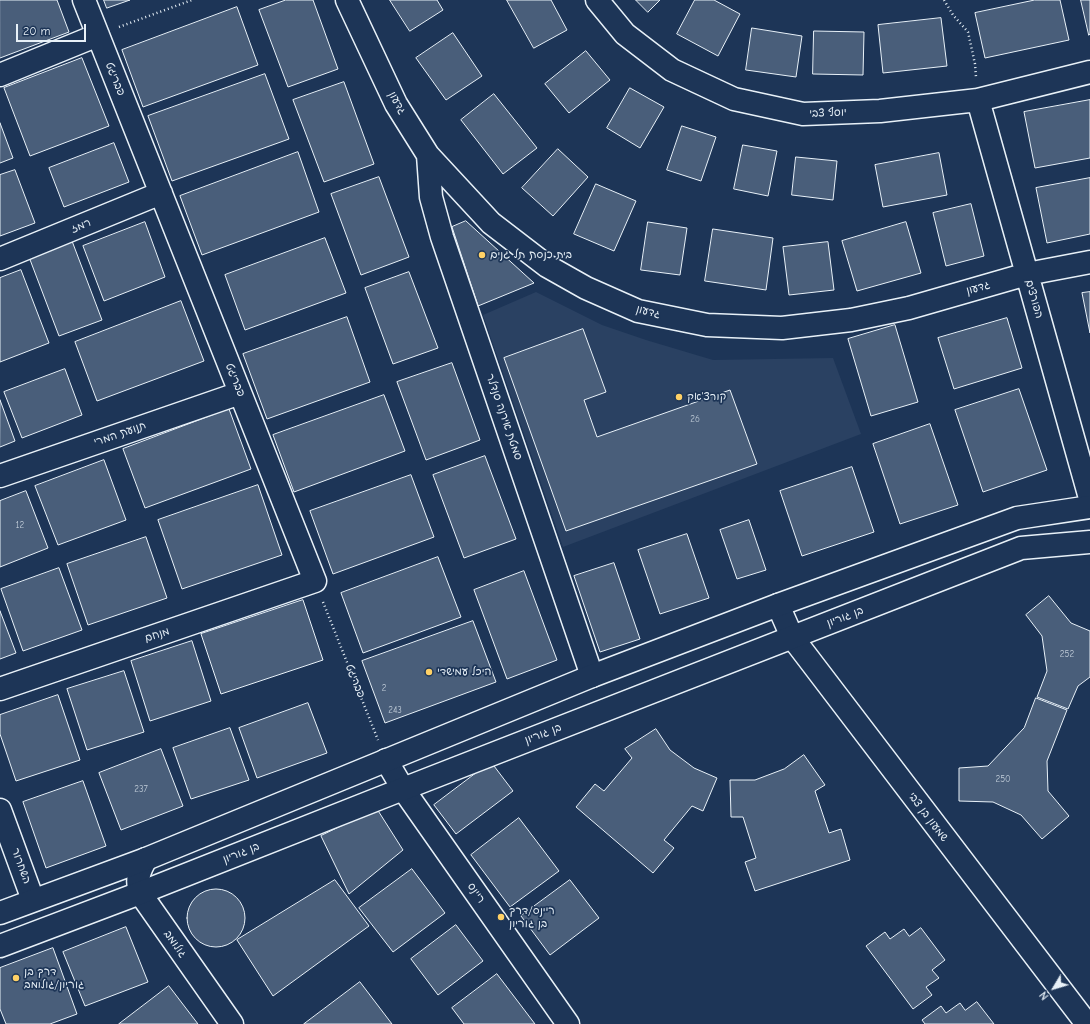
<!DOCTYPE html>
<meta charset="utf-8">
<style>
body{margin:0}
#map{position:relative;width:1090px;height:1024px;overflow:hidden;background:#1d3557;font-family:"Comic Neue",sans-serif}
canvas{display:block}
.north{position:absolute;left:1034px;top:968px;width:40px;height:40px;-webkit-text-stroke:3px #1d3557;paint-order:stroke;rotate:232deg;font-size:11px;font-weight:700;line-height:16px;text-align:center;color:#e8f1f8}
.north::after{content:'';display:block;margin:auto;width:14px;height:18px;background:#e8f1f8;clip-path:polygon(50% 0,100% 100%,50% 72%,0 100%)}
.scale{position:absolute;left:16px;top:24px;width:70px;height:18px;box-sizing:border-box;border:2px solid #e8f1f8;border-top:0;padding-left:5px;font-size:12px;line-height:14px;white-space:nowrap;color:#e8f1f8;-webkit-text-stroke:3px #1d3557;paint-order:stroke}
</style>
<div id="map">
<canvas width="1090" height="1024"></canvas>
<div class="north">N</div>
<div class="scale">20 m</div>
</div>
<script>
const c = document.querySelector('canvas').getContext('2d');
c.lineJoin = 'round';
function fill(path, color) {
  c.fillStyle = color;
  c.fill(path, 'evenodd');
}
function strokePath(path, color, width, dash) {
  c.strokeStyle = color;
  c.lineWidth = width;
  c.lineCap = dash ? 'butt' : 'round';
  c.setLineDash(dash || []);
  c.stroke(path);
}
function label(font, color, halo, rows, align = 'center') {
  c.font = font + ' "Comic Neue","Playpen Sans Hebrew",sans-serif';
  c.lineWidth = 3.5;
  c.setLineDash([]);
  c.textBaseline = 'middle';
  c.strokeStyle = halo;
  c.fillStyle = color;
  for (const [text, x, y, turn = 0] of rows) {
    c.save();
    c.translate(x, y);
    c.rotate((+turn || 0) * Math.PI / 180);
    c.textAlign = isNaN(turn) ? turn : align;
    if (halo) c.strokeText(text, 0, 0);
    c.fillText(text, 0, 0);
    c.restore();
  }
}
fill(new Path2D(`
 M 536,292 L 602,325 L 646,340 L 713,360 L 833,358 L 861,434 L 563,547 L 483,315 Z`), '#2a4162');
const building = new Path2D(`
 M 0,0 L 57,0 L 69,32 L 0,58 Z
 M 104,0 L 130,0 L 107,8 Z
 M 286,0 L 313,0 L 338,69 L 288,87 L 259,10 Z
 M 390,0 L 437,0 L 443,10 L 410,31 Z
 M 507,0 L 551,0 L 567,30 L 534,48 Z
 M 636,0 L 660,0 L 648,12 Z
 M 695,0 L 714,0 L 740,14 L 718,56 L 677,34 Z
 M 1035,0 L 1060,0 L 1069,40 L 985,58 L 975,13 Z
 M 1081,0 L 1090,0 L 1090,34 L 1089,35 Z
 M 237,7 L 258,65 L 143,107 L 122,50 Z
 M 941,18 L 947,66 L 883,73 L 878,25 Z
 M 752,28 L 802,36 L 796,77 L 746,70 Z
 M 814,31 L 864,32 L 863,75 L 813,74 Z
 M 453,33 L 482,76 L 446,100 L 416,58 Z
 M 586,51 L 610,80 L 569,113 L 545,84 Z
 M 82,58 L 109,126 L 30,156 L 4,88 Z
 M 265,74 L 289,139 L 172,181 L 148,116 Z
 M 344,82 L 374,164 L 324,182 L 293,100 Z
 M 630,88 L 664,107 L 640,148 L 607,128 Z
 M 494,94 L 537,148 L 503,174 L 461,120 Z
 M 1090,100 L 1090,158 L 1035,168 L 1024,112 Z
 M 0,123 L 13,158 L 0,163 Z
 M 682,126 L 716,137 L 701,181 L 667,170 Z
 M 114,143 L 129,182 L 64,207 L 49,168 Z
 M 743,145 L 777,151 L 768,196 L 734,189 Z
 M 558,149 L 588,177 L 553,216 L 522,188 Z
 M 298,152 L 319,212 L 202,255 L 180,196 Z
 M 939,153 L 947,195 L 883,207 L 875,165 Z
 M 796,157 L 837,161 L 833,200 L 792,195 Z
 M 15,170 L 35,223 L 0,236 L 0,175 Z
 M 379,177 L 409,257 L 361,275 L 331,194 Z
 M 1090,178 L 1090,234 L 1047,243 L 1036,188 Z
 M 596,184 L 636,201 L 614,251 L 574,234 Z
 M 971,204 L 984,256 L 946,266 L 933,213 Z
 M 466,221 L 534,283 L 478,306 L 452,227 Z
 M 145,222 L 165,277 L 104,301 L 83,246 Z
 M 648,222 L 687,228 L 680,275 L 641,270 Z
 M 906,222 L 921,273 L 857,291 L 842,241 Z
 M 713,229 L 773,238 L 766,290 L 705,281 Z
 M 325,238 L 346,293 L 245,330 L 225,275 Z
 M 72,241 L 102,320 L 59,336 L 29,257 Z
 M 828,242 L 834,290 L 789,295 L 783,247 Z
 M 21,270 L 49,343 L 0,362 L 0,278 Z
 M 409,272 L 438,348 L 393,364 L 365,288 Z
 M 1090,292 L 1090,333 L 1082,293 Z
 M 181,301 L 204,361 L 97,401 L 75,342 Z
 M 347,317 L 370,382 L 267,419 L 243,354 Z
 M 1007,318 L 1022,368 L 954,389 L 938,338 Z
 M 895,325 L 918,402 L 871,416 L 848,339 Z
 M 583,329 L 606,392 L 584,400 L 597,437 L 730,390 L 757,464 L 566,531 L 504,358 Z
 M 452,363 L 480,440 L 426,460 L 397,382 Z
 M 65,369 L 82,415 L 22,438 L 4,392 Z
 M 1019,389 L 1047,470 L 983,492 L 955,410 Z
 M 384,395 L 405,451 L 294,492 L 273,435 Z
 M 0,400 L 15,441 L 0,447 Z
 M 229,409 L 251,469 L 145,508 L 123,449 Z
 M 930,424 L 958,505 L 900,524 L 873,444 Z
 M 485,456 L 516,539 L 464,558 L 433,475 Z
 M 104,460 L 126,520 L 58,545 L 35,486 Z
 M 852,467 L 874,532 L 802,556 L 780,491 Z
 M 411,475 L 434,537 L 333,574 L 310,511 Z
 M 258,485 L 282,555 L 182,589 L 158,520 Z
 M 26,491 L 48,548 L 0,567 L 0,501 Z
 M 749,520 L 766,570 L 737,579 L 720,530 Z
 M 687,534 L 709,598 L 660,614 L 638,550 Z
 M 146,537 L 167,598 L 88,625 L 67,564 Z
 M 438,557 L 461,617 L 363,653 L 341,593 Z
 M 614,563 L 640,639 L 600,652 L 574,576 Z
 M 59,568 L 82,630 L 23,651 L 1,589 Z
 M 524,571 L 557,660 L 507,679 L 474,590 Z
 M 1049,596 L 1071,623 L 1090,631 L 1090,677 L 1078,686 L 1068,709 L 1037,697 L 1047,671 L 1042,636 L 1026,615 Z
 M 303,600 L 323,660 L 221,694 L 201,634 Z
 M 0,611 L 16,653 L 0,659 Z
 M 473,621 L 496,682 L 385,723 L 362,661 Z
 M 192,641 L 211,701 L 150,721 L 131,661 Z
 M 124,671 L 144,732 L 87,750 L 67,689 Z
 M 58,695 L 80,760 L 16,781 L 0,734 L 0,715 Z
 M 1036,698 L 1067,710 L 1047,761 L 1048,791 L 1069,816 L 1042,839 L 1021,815 L 993,802 L 959,801 L 959,768 L 988,766 L 1024,728 Z
 M 308,703 L 327,753 L 257,778 L 239,728 Z
 M 230,728 L 249,780 L 191,799 L 173,748 Z
 M 656,729 L 670,750 L 694,768 L 717,778 L 703,811 L 692,806 L 664,840 L 674,848 L 653,873 L 576,807 L 595,784 L 604,791 L 632,758 L 625,749 Z
 M 161,749 L 183,806 L 121,830 L 99,773 Z
 M 804,755 L 825,785 L 815,791 L 829,833 L 841,829 L 850,860 L 755,891 L 745,862 L 756,858 L 743,817 L 731,817 L 730,780 L 755,780 L 784,769 Z
 M 491,762 L 513,791 L 456,834 L 434,805 Z
 M 83,781 L 106,846 L 46,868 L 23,802 Z
 M 377,809 L 403,850 L 349,894 L 321,836 Z
 M 519,818 L 559,871 L 510,907 L 471,855 Z
 M 412,869 L 445,913 L 393,952 L 359,908 Z
 M 335,880 L 369,926 L 273,996 L 237,940 Z
 M 570,880 L 599,918 L 550,955 L 521,916 Z
 M187 918a29 29 0 1 1 58 0a29 29 0 1 1-58 0Z
 M 456,925 L 483,961 L 438,995 L 411,959 Z
 M 126,927 L 148,982 L 85,1006 L 63,952 Z
 M 921,928 L 945,960 L 932,970 L 939,978 L 926,987 L 932,995 L 913,1009 L 866,946 L 885,932 L 890,939 L 904,929 L 909,936 Z
 M 53,948 L 77,1014 L 50,1024 L 6,1024 L 0,1009 L 0,968 Z
 M 497,974 L 535,1024 L 464,1024 L 452,1008 Z
 M 360,982 L 392,1024 L 304,1024 Z
 M 169,986 L 198,1024 L 119,1024 Z
 M 977,1002 L 994,1024 L 925,1024 L 922,1020 L 941,1006 L 946,1013 L 960,1003 L 965,1010 Z`);
fill(building, '#495e7a');
strokePath(building, '#e8f1f8', 1);
const minor = new Path2D(`
 M 347,0 L 396,104 L 428,155 L 491,223 L 547,266 L 586,288 L 638,311 L 707,325 L 782,328 L 851,320 L 909,308 L 1027,274 L 1090,262
 M 597,0 L 625,34 L 672,70 L 734,99 L 803,114 L 880,111 L 978,100 L 1090,72
 M 0,75 L 98,35
 M 978,100 L 1090,498
 M 428,155 L 431,197 L 442,237 L 592,676
 M 0,259 L 161,193
 M 0,476 L 240,393
 M 778,605 L 792,637 L 1087,1024
 M 0,689 L 315,581 L 84,0
 M 386,760 L 403,789 L 568,1024
 M 0,810 L 33,900
 M 146,859 C 139,871 136,879 140,893 L 232,1024`);
const major = new Path2D(`
 M 0,913 L 146,859 L 592,676 L 778,605 L 1017,518 L 1090,507
 M 0,946 L 140,893 L 403,789 L 1021,548 L 1090,542`);
strokePath(minor, '#e8f1f8', 25);
strokePath(major, '#e8f1f8', 25);
strokePath(new Path2D(`
 M 944,0 L 953,15 L 968,32 L 975,64 L 976,77
 M 119,27 L 192,0
 M 323,602 L 378,740`), '#e8f1f8', 2.5, [1, 3]);
strokePath(minor, '#1d3557', 22);
strokePath(major, '#1d3557', 22);
for (const [x, y, r, color] of [
 [482,255,4,"#ffd166"],
 [679,397,4,"#ffd166"],
 [429,672,4,"#ffd166"],
 [501,917,4,"#ffd166"],
 [16,978,4,"#ffd166"]
]) {
  const dot = new Path2D();
  dot.arc(x, y, r, 0, 2 * Math.PI);
  c.fillStyle = color;
  c.fill(dot);
  strokePath(dot, '#1d3557', 1.5);
}
label('9px', '#c0ccd8', null, [
 ["26",695,419],
 ["12",20,525],
 ["252",1067,654],
 ["2",384,688],
 ["243",395,710],
 ["250",1003,779],
 ["237",141,789]
]);
label('11px', '#e8f1f8', '#1d3557', [
 ["פבריגט",115,79,68],
 ["גדעון",397,103,62],
 ["יוסף צבי",828,113,-2],
 ["רמז",81,226,-22],
 ["גדעון",978,288,-16],
 ["הפורצים",1034,299,74],
 ["גדעון",648,312,14],
 ["פבריגט",235,380,68],
 ["סמטת אירנה סנדלר",504,417,71],
 ["תנועת המרי",120,434,-19],
 ["בן גוריון",845,617,-21],
 ["מנחם",157,635,-19],
 ["פבריגט",355,681,68],
 ["בן גוריון",543,734,-21],
 ["שמעון בן צבי",928,817,53],
 ["בן גוריון",241,853,-22],
 ["השחרור",21,866,70],
 ["ריינס",476,893,55],
 ["גולומב",175,944,55]
]);
label('11px', '#e8f1f8', '#1d3557', [
 ["בית כנסת תל גנים",490,255],
 ["קורצ'אק",687,397],
 ["היכל עמישדי",437,672],
 ["ריינס/דרך",509,911],
 ["בן גוריון",509,924],
 ["דרך בן",24,972],
 ["גוריון/גולומב",24,985]
], 'left');
</script>
